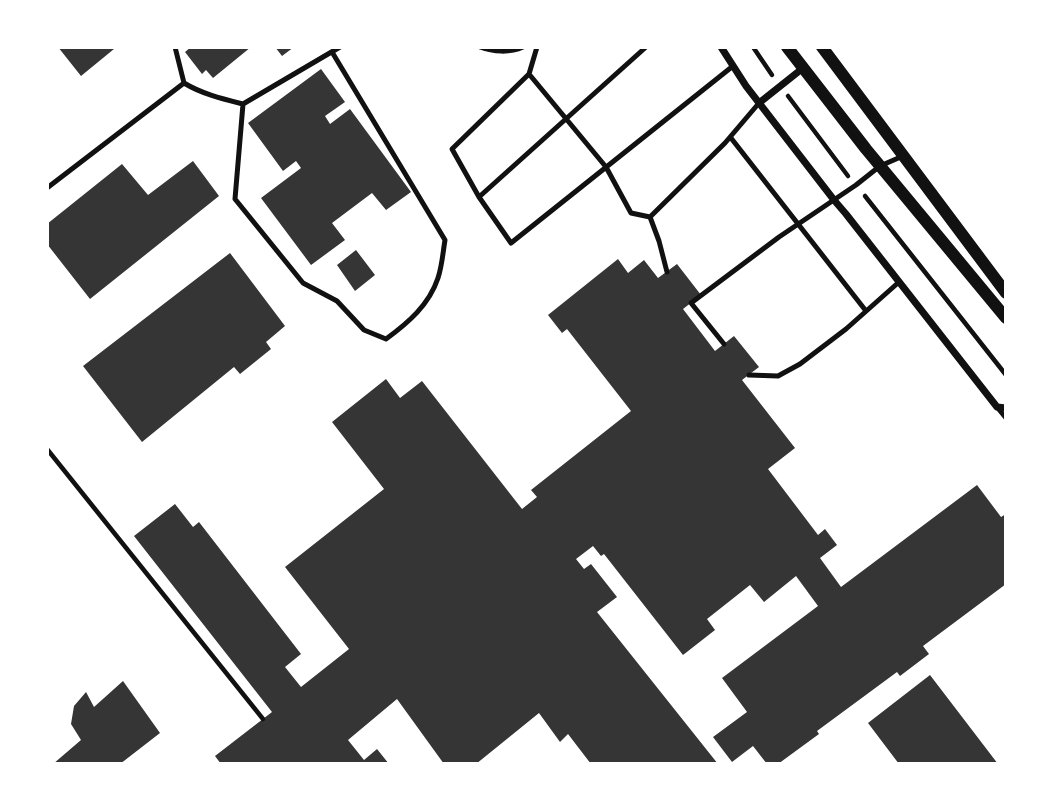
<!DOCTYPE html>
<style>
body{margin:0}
#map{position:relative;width:1053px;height:811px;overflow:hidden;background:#fff;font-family:"Nunito Sans",sans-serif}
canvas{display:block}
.frame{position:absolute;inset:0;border:49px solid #fff;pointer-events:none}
</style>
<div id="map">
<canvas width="1053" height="811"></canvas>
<div class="frame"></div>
</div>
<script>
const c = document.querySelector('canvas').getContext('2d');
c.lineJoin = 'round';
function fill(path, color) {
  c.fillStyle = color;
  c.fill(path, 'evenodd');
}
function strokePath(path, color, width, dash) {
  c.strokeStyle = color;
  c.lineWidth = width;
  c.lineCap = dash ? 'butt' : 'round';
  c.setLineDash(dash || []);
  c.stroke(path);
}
fill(new Path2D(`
 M 58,47 L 112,47 L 114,49 L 81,76 Z
 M 191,47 L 251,47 L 213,78 L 206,70 L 202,74 L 185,52 Z
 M 275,47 L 294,47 L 282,56 Z
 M 321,69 L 345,102 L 325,116 L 330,124 L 350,109 L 411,192 L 386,210 L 372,193 L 332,223 L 345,240 L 311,265 L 261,198 L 301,168 L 296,161 L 283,171 L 248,123 Z
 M 193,161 L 219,196 L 90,299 L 47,244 L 47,224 L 122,164 L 148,195 Z
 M 356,250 L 375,275 L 355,291 L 337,265 Z
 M 230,253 L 285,326 L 266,342 L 271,349 L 240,374 L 234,367 L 142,442 L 83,366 Z
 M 618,259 L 628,273 L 644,260 L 658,278 L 677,264 L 701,295 L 683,309 L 715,351 L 734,336 L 759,367 L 742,380 L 795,448 L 768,469 L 818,535 L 825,529 L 837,545 L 820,558 L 841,587 L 977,485 L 1001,517 L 1006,514 L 1006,584 L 923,646 L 929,654 L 900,676 L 897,672 L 817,731 L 819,734 L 778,764 L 767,764 L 753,746 L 732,762 L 713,737 L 747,712 L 722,678 L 818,606 L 796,576 L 764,602 L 750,585 L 707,619 L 715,630 L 683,655 L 604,554 L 601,556 L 593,546 L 576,559 L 584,569 L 591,564 L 617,597 L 597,612 L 718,764 L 591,764 L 568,734 L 560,742 L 539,713 L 476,764 L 444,764 L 397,699 L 348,740 L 364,760 L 377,749 L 389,764 L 221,764 L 215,756 L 272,712 L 134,536 L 175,504 L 193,527 L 199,522 L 301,654 L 285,667 L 301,687 L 349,649 L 285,567 L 384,489 L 332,422 L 386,379 L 400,398 L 422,381 L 522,509 L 537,497 L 531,490 L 631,411 L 567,329 L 562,333 L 548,315 Z
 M 930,675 L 998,764 L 899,764 L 868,723 Z
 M 123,681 L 160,733 L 120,764 L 53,764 L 81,740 L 71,724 L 74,706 L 86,692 L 94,707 Z`), '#353535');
strokePath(new Path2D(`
 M 753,47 L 772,75
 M 788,96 L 848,176
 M 865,196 L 1006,375
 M 47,449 L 263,719`), '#111', 4.5);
strokePath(new Path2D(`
 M 175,47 L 184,83
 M 480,47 C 493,52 510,53 523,47
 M 537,47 L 529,74 L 452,149 L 479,197 L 511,243 L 733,66
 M 529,74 L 606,167 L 631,213 L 650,217 L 725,143 L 759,103
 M 243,104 L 235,199 L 303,283 L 337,301 L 364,330 L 386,339 C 408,323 429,305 438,278 C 442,266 443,252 445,240 L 332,52
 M 731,138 L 866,311
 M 47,188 L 184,83 C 202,94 223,99 243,104 L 340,47
 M 479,197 L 646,47
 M 650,217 L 659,241 L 667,272
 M 724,344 L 691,303 L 779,237 L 856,185 L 880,166 L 903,156
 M 749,375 L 778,376 L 800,364 L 846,329 L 899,282
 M 997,407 L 1006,418`), '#111', 5);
strokePath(new Path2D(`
 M 721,47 L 746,86 L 834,200 L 846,214 L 997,407 L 1006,408
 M 759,103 L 803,68`), '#111', 7);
strokePath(new Path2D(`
 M 787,47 L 866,149 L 1006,318
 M 822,47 L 1006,293`), '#111', 12);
</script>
